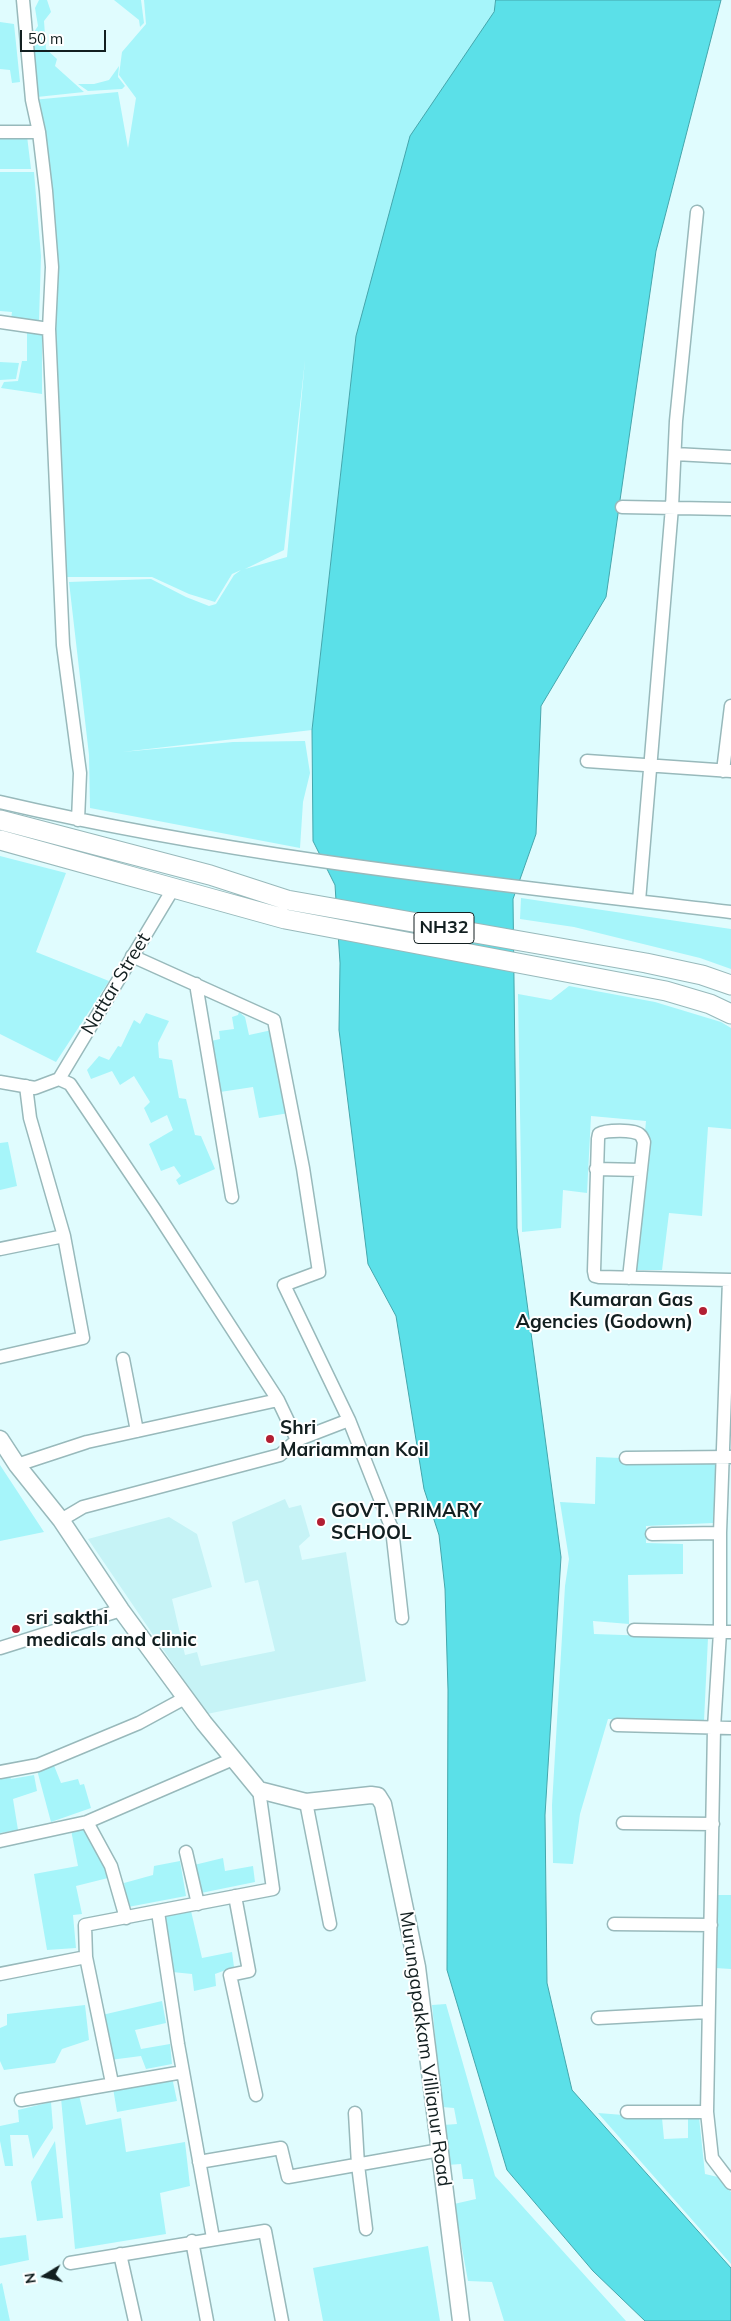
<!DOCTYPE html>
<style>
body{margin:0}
#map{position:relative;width:731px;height:2321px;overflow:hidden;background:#e0fcfe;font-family:Mulish,sans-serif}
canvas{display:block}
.north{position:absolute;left:20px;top:2251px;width:50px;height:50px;-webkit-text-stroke:4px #fff;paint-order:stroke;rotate:261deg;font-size:14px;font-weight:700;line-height:20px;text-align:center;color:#121f20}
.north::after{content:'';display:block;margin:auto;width:18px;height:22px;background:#121f20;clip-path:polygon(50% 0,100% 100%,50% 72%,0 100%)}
.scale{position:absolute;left:20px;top:30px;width:86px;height:22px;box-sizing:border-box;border:2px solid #121f20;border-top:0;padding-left:6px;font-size:15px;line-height:18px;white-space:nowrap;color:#121f20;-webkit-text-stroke:4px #fff;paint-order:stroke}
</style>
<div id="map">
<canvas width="731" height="2321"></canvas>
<div class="north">N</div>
<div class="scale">50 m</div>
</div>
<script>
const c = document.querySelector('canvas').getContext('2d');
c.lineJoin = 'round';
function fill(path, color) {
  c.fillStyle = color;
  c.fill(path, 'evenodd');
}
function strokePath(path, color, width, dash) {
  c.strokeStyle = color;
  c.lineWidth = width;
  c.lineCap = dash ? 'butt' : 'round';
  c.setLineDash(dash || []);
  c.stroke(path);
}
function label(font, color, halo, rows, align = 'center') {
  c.font = font + ' Mulish,sans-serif';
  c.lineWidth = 4;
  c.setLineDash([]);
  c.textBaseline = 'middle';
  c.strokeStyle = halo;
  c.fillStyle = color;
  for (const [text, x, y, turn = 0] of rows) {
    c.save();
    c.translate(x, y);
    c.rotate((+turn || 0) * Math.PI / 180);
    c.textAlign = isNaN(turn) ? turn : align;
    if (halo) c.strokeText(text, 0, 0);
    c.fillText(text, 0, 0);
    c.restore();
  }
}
fill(new Path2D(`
 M 285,1499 L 289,1508 L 301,1505 L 310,1536 L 299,1546 L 302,1560 L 346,1552 L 366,1681 L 207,1714 L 88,1539 L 169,1517 L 197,1534 L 212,1587 L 172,1599 L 185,1655 L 197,1652 L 201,1666 L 275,1651 L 258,1580 L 245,1583 L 232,1522 Z`), '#c6f3f6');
fill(new Path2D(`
 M 39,0 L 47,0 L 51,12 L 44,21 L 46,49 L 57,59 L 55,66 L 84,92 L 37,97 L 30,38 L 38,26 L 35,8 Z
 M 114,0 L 141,0 L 144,23 L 140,27 L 139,20 Z
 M 144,0 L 496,0 L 494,12 L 356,336 L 312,730 L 122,752 L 233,742 L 305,741 L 310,773 L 303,802 L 300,848 L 90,808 L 89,755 L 69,582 L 151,579 L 186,597 L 209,606 L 216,604 L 234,575 L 241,570 L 232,574 L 215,602 L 189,594 L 152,577 L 64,577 L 52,267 L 32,100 L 118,92 L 128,148 L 136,98 L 119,75 L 122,52 L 146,24 ZM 305,360 L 287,557 L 245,569 L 284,550 Z
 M 0,22 L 14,24 L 20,82 L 12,83 L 10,70 L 0,69 Z
 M 119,66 L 118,77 L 125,86 L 122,89 L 88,91 L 78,84 L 94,84 L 109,80 Z
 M 0,136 L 27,136 L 31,169 L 0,169 Z
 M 0,172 L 34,172 L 41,256 L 39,321 L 11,319 L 12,312 L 0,311 Z
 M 27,330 L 42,332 L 42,394 L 1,388 L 4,382 L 18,381 L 22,361 L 27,361 Z
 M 0,362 L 19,363 L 16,379 L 0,380 Z
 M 0,856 L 66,873 L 36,952 L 109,981 L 56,1062 L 0,1034 Z
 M 521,898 L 731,929 L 731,969 L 700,958 L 574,927 L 520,919 Z
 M 569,986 L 655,1002 L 721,1022 L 731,1028 L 731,1129 L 708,1127 L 702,1216 L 669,1213 L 662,1270 L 632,1270 L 646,1121 L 591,1116 L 587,1193 L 563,1190 L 561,1228 L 522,1232 L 518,994 L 551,1000 Z
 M 239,1012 L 245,1017 L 249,1035 L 272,1030 L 289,1113 L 259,1118 L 253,1087 L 220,1092 L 211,1041 L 220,1039 L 219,1031 L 234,1029 L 232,1017 L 238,1015 Z
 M 146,1013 L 169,1021 L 158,1043 L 159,1058 L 172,1060 L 179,1098 L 186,1099 L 195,1135 L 201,1136 L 215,1169 L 179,1185 L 176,1180 L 181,1176 L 174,1166 L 161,1171 L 149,1144 L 173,1130 L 167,1115 L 151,1123 L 144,1108 L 150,1102 L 134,1076 L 120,1085 L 112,1071 L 91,1079 L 87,1070 L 99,1056 L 109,1060 L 118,1046 L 121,1047 L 134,1020 L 140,1024 Z
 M 8,1142 L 17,1186 L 0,1190 L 0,1143 Z
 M 596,1457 L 621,1458 L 624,1465 L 718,1461 L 713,1523 L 646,1526 L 646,1543 L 683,1544 L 683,1574 L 628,1575 L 629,1624 L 593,1621 L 594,1634 L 708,1638 L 704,1721 L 608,1719 L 580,1814 L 573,1864 L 553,1863 L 552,1805 L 565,1586 L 569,1559 L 560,1502 L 595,1504 Z
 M 0,1465 L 44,1532 L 0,1541 Z
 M 53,1763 L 61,1783 L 78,1779 L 80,1785 L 84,1784 L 91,1808 L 51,1822 L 37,1770 Z
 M 9,1774 L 11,1779 L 34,1775 L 37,1791 L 13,1799 L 18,1830 L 0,1833 L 0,1776 Z
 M 85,1827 L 103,1861 L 108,1878 L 76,1886 L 82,1914 L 73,1915 L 76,1948 L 47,1950 L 34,1874 L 78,1866 L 71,1830 Z
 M 223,1858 L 225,1871 L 253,1866 L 255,1882 L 201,1893 L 194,1865 Z
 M 180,1861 L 186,1896 L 128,1907 L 124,1883 L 153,1875 L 154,1866 Z
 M 717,1895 L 731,1895 L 731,1969 L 715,1968 Z
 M 191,1911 L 202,1958 L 232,1952 L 234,1967 L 215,1974 L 216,1986 L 194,1991 L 192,1974 L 172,1972 L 162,1916 Z
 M 162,2001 L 166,2023 L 135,2030 L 141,2049 L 170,2044 L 172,2064 L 146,2069 L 141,2056 L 110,2060 L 102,2015 Z
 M 446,2004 L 495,2176 L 626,2321 L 504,2321 L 492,2282 L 468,2281 L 454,2204 L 476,2199 L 473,2179 L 463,2179 L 461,2164 L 447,2165 L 443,2125 L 457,2124 L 454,2108 L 442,2107 L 432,2005 Z
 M 85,2005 L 89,2040 L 62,2049 L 55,2063 L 4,2070 L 0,2061 L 0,2028 L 7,2025 L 7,2014 Z
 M 172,2077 L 177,2101 L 117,2112 L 113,2088 Z
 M 79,2095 L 86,2125 L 121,2118 L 126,2152 L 185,2142 L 190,2186 L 160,2193 L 166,2234 L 75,2249 L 61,2098 Z
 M 51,2102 L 53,2128 L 33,2159 L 28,2135 L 10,2135 L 13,2166 L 5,2166 L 0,2141 L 0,2126 L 19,2122 L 18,2110 Z
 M 598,2113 L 662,2118 L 664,2139 L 688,2138 L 688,2117 L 699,2117 L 705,2174 L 718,2177 L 731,2192 L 731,2264 Z
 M 55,2141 L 63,2218 L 37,2221 L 31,2182 Z
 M 26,2235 L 29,2260 L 0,2266 L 0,2238 Z
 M 428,2246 L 440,2321 L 323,2321 L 313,2268 Z
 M 2,2283 L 10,2321 L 0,2321 L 0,2284 Z`), '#a6f5fa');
const water = new Path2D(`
 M 496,0 L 721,0 L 656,251 L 606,597 L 541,706 L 536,834 L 513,899 L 517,1228 L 561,1557 L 545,1815 L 547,1983 L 572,2090 L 731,2268 L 731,2321 L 645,2321 L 593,2271 L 507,2170 L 447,1970 L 448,1690 L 445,1589 L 439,1535 L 424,1489 L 396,1316 L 368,1264 L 339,1030 L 340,963 L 335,885 L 313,841 L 312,730 L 356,336 L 410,136 L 494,12 Z`);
fill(water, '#5be0e8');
strokePath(water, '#45a6ac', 1);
const minor = new Path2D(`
 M 23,0 L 32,100 L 39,132 L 46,191 L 52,267 L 49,329 L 63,645 L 80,773 L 78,820
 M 0,132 L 39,132
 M 0,322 L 49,329
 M 675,454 L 731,457
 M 622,507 L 731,509
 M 587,761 L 731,771
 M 723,771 L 731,706
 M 0,802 C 240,858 486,883 731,912
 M 639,901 L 672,507 L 676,421 L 697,212
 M 132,956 L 274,1020 L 303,1168 L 319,1272 L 284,1285 L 349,1420 L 392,1529 L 402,1618
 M 196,984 L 232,1197
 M 59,1079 L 173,889
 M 0,1082 L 35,1088 L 59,1079 L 70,1084 L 155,1210 L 278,1400 L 297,1440
 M 596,1169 L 641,1170
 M 0,1249 L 64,1236
 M 629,1278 L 644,1142 C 643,1140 642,1136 640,1135 C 635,1129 605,1130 599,1134 L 598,1139 L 594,1271 L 595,1276 L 599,1277 L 731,1280
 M 729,1280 L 720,1533 L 720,1632 L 714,1728 L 707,2112 L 712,2158 L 731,2183
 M 0,1357 L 83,1338 L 64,1236 L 30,1118 L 26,1086
 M 123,1359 L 137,1431
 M 626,1458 L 731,1457
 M 17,1465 L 87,1442 L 278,1400
 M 61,1520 L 83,1507 L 280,1455 L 297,1440 L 349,1420
 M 652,1534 L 720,1533
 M 634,1630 L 731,1632
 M 0,1648 L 121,1610
 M 617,1725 L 731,1728
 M 0,1772 L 38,1765 L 139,1723 L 185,1698
 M 306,1802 L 330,1924
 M 87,1822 L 111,1866 L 126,1918
 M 623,1823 L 713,1824
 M 0,1841 L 87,1822 L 233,1759
 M 186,1852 L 198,1904
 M 235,1896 L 249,1971 L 230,1975 L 256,2095
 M 158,1912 L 178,2044 L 213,2238
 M 614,1924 L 711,1925
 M 0,1974 L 86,1957
 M 598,2018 L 707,2012
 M 112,2083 L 86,1957 L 85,1925 L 273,1889 L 259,1790
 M 21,2100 L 183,2072
 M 627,2112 L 707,2112
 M 355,2113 L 358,2165 L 366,2229
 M 199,2162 L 281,2148 L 288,2177 L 440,2150
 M 192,2241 L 207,2321
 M 120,2254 L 135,2321
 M 70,2263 L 265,2231 L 282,2321`);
const major = new Path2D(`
 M 0,1439 L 17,1465 L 61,1520 L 121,1610 L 204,1723 L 259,1790 L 306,1802 L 371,1795 L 378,1796 L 383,1804 L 417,1967 L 461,2321`);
const highway = new Path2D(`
 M 0,820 L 210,875 L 287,900 L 646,963 L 702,975 L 731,985
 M 0,840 L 285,919 L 666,991 L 710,1004 L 731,1014`);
strokePath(minor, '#98b9bb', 15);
strokePath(major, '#98b9bb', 19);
strokePath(highway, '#98b9bb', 21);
strokePath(minor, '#fff', 12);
strokePath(major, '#fff', 16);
strokePath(highway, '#fff', 19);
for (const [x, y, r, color] of [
 [703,1311,5,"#b21f33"],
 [270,1439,5,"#b21f33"],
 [321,1522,5,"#b21f33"],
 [16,1629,5,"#b21f33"]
]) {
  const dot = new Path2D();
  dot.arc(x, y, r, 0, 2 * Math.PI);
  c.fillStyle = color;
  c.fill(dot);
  strokePath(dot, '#fff', 2);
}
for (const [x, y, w] of [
 [444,928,60]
]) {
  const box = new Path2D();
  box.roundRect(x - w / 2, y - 15.5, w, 31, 4);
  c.fillStyle = '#fff';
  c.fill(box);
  strokePath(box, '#121f20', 1);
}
label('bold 18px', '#121f20', null, [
 ["NH32",444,928]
]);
label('19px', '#121f20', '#fff', [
 ["Nattar Street",116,984,-59],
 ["Murungapakkam Villianur Road",425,2049,82]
]);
label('bold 19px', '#121f20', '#fff', [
 ["Kumaran Gas",693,1300,"right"],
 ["Agencies (Godown)",693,1322,"right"],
 ["Shri",280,1428],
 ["Mariamman Koil",280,1450],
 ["GOVT. PRIMARY",331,1511],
 ["SCHOOL",331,1533],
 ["sri sakthi",26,1618],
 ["medicals and clinic",26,1640]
], 'left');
</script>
